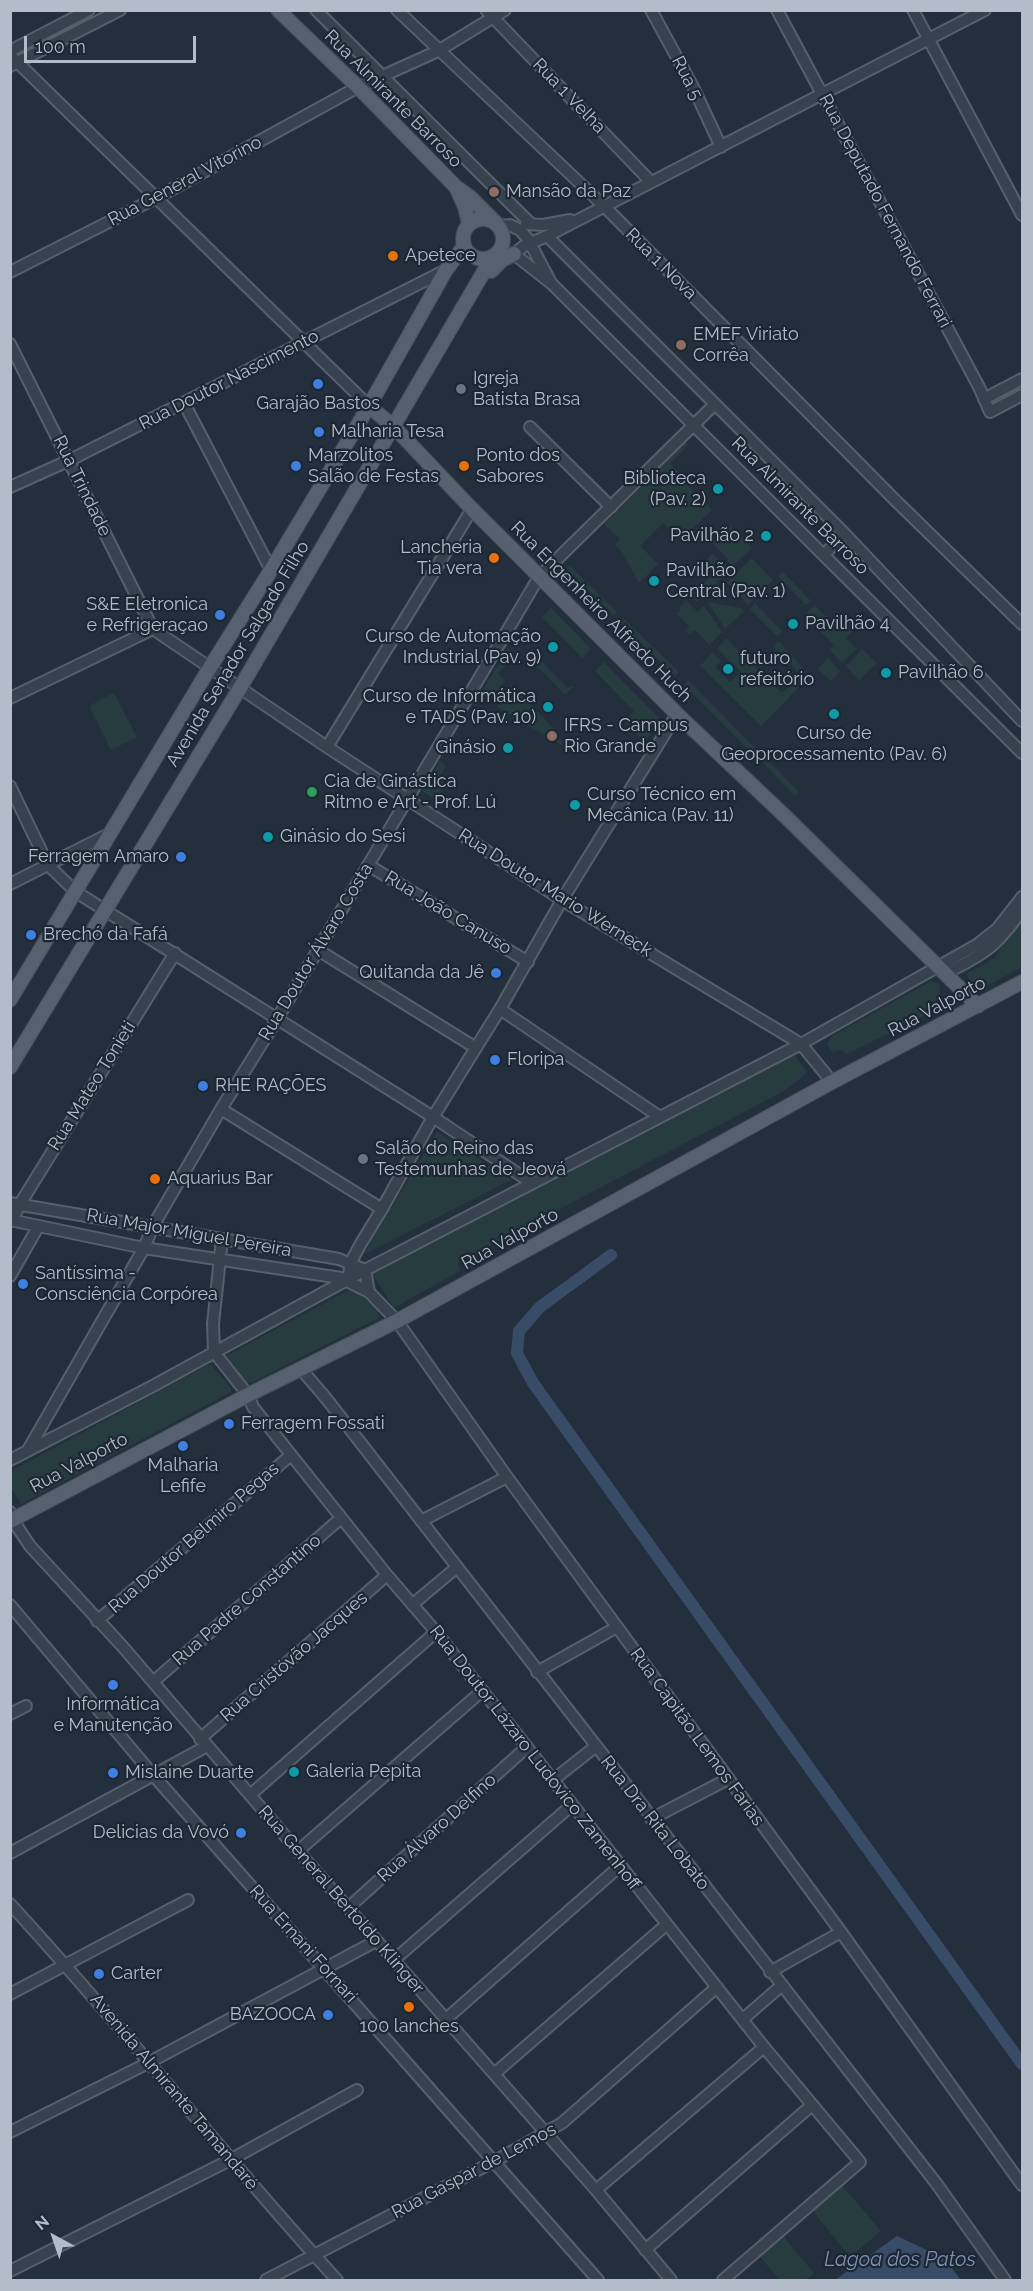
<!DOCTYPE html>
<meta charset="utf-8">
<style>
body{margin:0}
#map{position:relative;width:1033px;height:2291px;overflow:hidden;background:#242f3e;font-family:Raleway,sans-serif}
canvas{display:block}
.frame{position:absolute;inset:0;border:12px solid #b4bcc9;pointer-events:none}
.north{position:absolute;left:24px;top:2207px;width:60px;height:60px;-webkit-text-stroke:4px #1d2633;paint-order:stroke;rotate:320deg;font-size:16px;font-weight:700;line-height:24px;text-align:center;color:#b4bcc9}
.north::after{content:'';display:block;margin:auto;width:21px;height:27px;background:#b4bcc9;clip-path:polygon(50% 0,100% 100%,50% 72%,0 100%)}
.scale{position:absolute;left:24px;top:36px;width:172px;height:27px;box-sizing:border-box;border:3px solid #b4bcc9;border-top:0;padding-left:8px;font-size:18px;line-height:21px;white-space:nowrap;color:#b4bcc9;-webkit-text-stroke:4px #1d2633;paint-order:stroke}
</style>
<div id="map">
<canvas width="1033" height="2291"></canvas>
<div class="frame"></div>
<div class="north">N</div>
<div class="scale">100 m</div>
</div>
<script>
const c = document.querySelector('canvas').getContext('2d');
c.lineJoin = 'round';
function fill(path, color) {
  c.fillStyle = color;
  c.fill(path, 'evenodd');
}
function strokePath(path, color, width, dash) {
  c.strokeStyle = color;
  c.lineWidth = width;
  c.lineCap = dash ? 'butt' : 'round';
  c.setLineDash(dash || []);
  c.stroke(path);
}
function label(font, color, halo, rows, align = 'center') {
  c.font = font + ' Raleway,sans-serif';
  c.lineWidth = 4.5;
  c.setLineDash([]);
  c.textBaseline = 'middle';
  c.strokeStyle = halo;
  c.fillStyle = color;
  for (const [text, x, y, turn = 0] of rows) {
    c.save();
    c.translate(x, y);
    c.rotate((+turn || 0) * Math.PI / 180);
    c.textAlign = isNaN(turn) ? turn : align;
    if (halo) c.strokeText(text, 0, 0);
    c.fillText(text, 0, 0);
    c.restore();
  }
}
fill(new Path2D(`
 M 686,442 L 688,445 L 670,464 L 682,475 L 680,478 L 712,510 L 681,540 L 663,523 L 640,546 L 658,564 L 639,583 L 622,552 L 615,545 L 620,539 L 604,524 Z
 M 729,525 L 752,548 L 733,566 L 727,561 L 728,559 L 712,543 Z
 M 712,554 L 731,569 L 697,602 L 691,596 L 716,571 L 706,560 Z
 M 752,558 L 773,580 L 748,605 L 727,583 Z
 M 570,566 L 617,612 L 614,616 L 567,569 Z
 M 783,572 L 811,601 L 806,605 L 778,576 Z
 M 686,600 L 698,612 L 704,606 L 722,632 L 709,645 L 695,630 L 690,634 L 686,630 L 689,626 L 677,614 L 681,610 L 679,608 Z
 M 708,602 L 741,608 L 744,611 L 725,629 Z
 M 755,603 L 782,631 L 777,636 L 750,609 Z
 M 815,605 L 840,631 L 858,613 L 864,620 L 846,638 L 857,649 L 842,663 L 830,650 L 834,645 L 804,615 Z
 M 551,608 L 591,649 L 582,658 L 542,617 Z
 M 623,618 L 679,672 L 675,676 L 620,623 Z
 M 726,638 L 782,693 L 800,674 L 773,646 L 779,641 L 806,672 L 802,676 L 806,680 L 761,726 L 700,666 L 713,652 L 721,661 L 715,667 L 730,682 L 741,672 L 717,649 Z
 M 508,648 L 515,656 L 498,673 L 505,681 L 499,690 L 486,690 L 476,707 L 474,706 Z
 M 862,649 L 877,663 L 859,680 L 846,666 Z
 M 531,650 L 568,688 L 571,686 L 573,687 L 565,695 L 526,655 Z
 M 828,658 L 840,671 L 831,681 L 818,669 Z
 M 604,662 L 659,718 L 645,743 L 624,721 L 634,711 L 595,671 Z
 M 688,680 L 758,751 L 755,756 L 684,685 Z
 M 511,685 L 557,732 L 556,735 L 563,742 L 561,745 L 497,707 Z
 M 114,693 L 137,737 L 111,750 L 89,706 Z
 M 765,757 L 799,792 L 795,796 L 761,761 Z
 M 440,761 L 446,766 L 439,777 L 447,783 L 436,800 L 422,791 Z
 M 1022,921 L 1022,967 L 983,988 L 974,988 L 966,974 L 996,957 L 1004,943 Z
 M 931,981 L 939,984 L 941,1005 L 939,1008 L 847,1054 L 841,1050 L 832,1052 L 827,1045 L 832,1036 Z
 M 794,1053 L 807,1073 L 784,1091 L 457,1263 L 460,1269 L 458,1272 L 394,1308 L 371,1272 Z
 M 437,1132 L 511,1180 L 363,1255 Z
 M 349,1290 L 355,1290 L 377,1309 L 379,1318 L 251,1383 L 245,1382 L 226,1356 Z
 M 206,1366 L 212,1366 L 231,1388 L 231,1392 L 21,1504 L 11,1488 L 11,1471 Z
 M 841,2184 L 881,2231 L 850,2257 L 811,2209 Z
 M 783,2236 L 814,2273 L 806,2280 L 780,2280 L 759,2256 Z`), '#263c3f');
fill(new Path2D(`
 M 897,2236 L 944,2258 L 961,2280 L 835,2280 Z`), '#394c67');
strokePath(new Path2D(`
 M 611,1255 L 540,1307 L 519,1331 L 517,1353 L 533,1383 L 1022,2064`), '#394c67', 12);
const minor = new Path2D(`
 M 316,10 L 531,224
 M 397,10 L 604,206 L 895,500 L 1022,624
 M 486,10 L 651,182
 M 651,10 L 693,87 L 721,147
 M 777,10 L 979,387 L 990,412 L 1022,395
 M 913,10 L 1022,215
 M 10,51 L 89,10
 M 10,55 L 369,406
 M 10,66 L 120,10
 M 526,224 L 543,225 L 570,220
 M 499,226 L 510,225 L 520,230 L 528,239 L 550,281
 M 547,236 L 844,533 L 1022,721
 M 498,253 L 514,254 L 552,284 L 1022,753
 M 514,254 L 524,246 L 547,236 L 985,10
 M 10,272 L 156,198 L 358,87 L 438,51 L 505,10
 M 10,344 L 153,629 L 327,747 L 562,900 L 801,1044 L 832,1082
 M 984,399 L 1022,379
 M 184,403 L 271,570
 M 530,427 L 611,507
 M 10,487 L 70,460 L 446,270
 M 824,555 L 844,533
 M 10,698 L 153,629
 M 327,747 L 472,509
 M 10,786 L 48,865 L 76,892 L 433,1117 L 532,1183
 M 368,865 L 528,962
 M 10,884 L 109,834
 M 318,950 L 476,1048
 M 946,973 C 985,954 997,946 1022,910
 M 500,1009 L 660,1117
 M 221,1109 L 382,1209
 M 10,1203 L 339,1259 L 365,1270 L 369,1292
 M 10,1220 L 144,1248 L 341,1278 L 369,1292 L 397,1321 L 507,1477 L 841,1932 L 1022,2185
 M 12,1221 L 20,1204 L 175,953
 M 222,1239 L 213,1324 L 214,1352 L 248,1395 L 253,1407 L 387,1575 L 436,1632 L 764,2047 L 860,2162 L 723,2280
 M 10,1276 L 38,1227
 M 348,1280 L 351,1262 L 360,1245 L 382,1209 L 433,1117 L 500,1009 L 562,900 L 677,714
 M 301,1369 L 325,1397 L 936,2183 L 1005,2280
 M 28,1450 L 144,1248 L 153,1226 L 221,1109 L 277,1019 L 539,577 L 715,404
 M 10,1460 L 151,1387 L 365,1270 L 801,1044 L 978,944 L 997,929 L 1022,897
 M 10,1512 L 18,1528 L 30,1546 L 123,1647 L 298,1851 L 596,2190 L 671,2280
 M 421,1521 L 507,1477
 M 413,1604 L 456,1568
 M 10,1605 L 154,1776 L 598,2280
 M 97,1621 L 291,1455
 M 537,1672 L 617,1627
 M 153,1682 L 341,1518
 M 10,1714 L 26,1706
 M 200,1739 L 387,1575
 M 553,1780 L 595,1747
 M 250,1795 L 436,1632
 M 651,1819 L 728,1779
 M 298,1851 L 482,1691
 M 10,1853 L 207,1746
 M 10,1904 C 123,2026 225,2158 337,2280
 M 348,1908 L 527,1747
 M 394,1960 L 572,1805
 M 770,1972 L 841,1932
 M 10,1994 L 188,1900
 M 446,2019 L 620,1866
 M 743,2019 L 781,1986
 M 494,2074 L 666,1925
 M 10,2132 L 148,2063 L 376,1941
 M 596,2190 L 764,2047
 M 645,2250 L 812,2105
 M 10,2271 L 230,2160 L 357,2090
 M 266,2280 L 495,2161 L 562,2123 L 717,1987`);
const major = new Path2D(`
 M 278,10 L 358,87 L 456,187 L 469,196 L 496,223
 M 456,187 L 465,207 L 469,224
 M463 239a20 20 0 1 1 40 0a20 20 0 1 1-40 0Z
 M 491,271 L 502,260 L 514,254
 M 369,406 L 394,427 L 472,509 L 677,714 L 786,817 L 978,1006
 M 10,1000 L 209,669 L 271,570 L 369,406 L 446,270 L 464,246
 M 10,1067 L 240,688 L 493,256
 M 10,1521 L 248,1395 L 397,1321 L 832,1082 L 1022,982`);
strokePath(minor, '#565f6c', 14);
strokePath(major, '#414a57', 16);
strokePath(minor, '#38414e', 10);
strokePath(major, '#56606e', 14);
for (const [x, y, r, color] of [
 [494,192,6,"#8d6e63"],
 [393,256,6,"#e8710a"],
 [681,345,6,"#8d6e63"],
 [318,384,6,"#3f7fe0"],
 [461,389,6,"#6b7280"],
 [319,432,6,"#3f7fe0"],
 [296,466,6,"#3f7fe0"],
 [464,466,6,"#e8710a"],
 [718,489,6,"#0f9aa8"],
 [766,536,6,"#0f9aa8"],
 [494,558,6,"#e8710a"],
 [654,581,6,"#0f9aa8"],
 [220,615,6,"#3f7fe0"],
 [793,624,6,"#0f9aa8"],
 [553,647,6,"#0f9aa8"],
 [728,669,6,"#0f9aa8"],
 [886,673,6,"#0f9aa8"],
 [548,707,6,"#0f9aa8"],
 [834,714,6,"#0f9aa8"],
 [552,736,6,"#8d6e63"],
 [508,748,6,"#0f9aa8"],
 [312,792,6,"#2e9e5b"],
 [575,805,6,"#0f9aa8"],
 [268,837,6,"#0f9aa8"],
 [181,857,6,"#3f7fe0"],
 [31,935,6,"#3f7fe0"],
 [496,973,6,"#3f7fe0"],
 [495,1060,6,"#3f7fe0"],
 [203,1086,6,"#3f7fe0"],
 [363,1159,6,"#6b7280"],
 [155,1179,6,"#e8710a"],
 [23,1284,6,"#3f7fe0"],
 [229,1424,6,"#3f7fe0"],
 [183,1446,6,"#3f7fe0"],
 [113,1685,6,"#3f7fe0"],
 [294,1772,6,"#0f9aa8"],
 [113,1773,6,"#3f7fe0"],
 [241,1833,6,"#3f7fe0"],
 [99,1974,6,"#3f7fe0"],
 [409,2007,6,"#e8710a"],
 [328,2015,6,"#3f7fe0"]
]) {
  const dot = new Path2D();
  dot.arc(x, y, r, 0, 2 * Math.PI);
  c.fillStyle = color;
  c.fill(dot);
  strokePath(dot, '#1d2633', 2);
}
label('18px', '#b4bcc9', '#1d2633', [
 ["Rua 5",687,78,63],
 ["Rua 1 Velha",569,96,46],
 ["Rua Almirante Barroso",393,99,45],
 ["Rua General Vitorino",185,181,-28],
 ["Rua Deputado Fernando Ferrari",885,211,62],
 ["Rua 1 Nova",661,264,45],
 ["Rua Doutor Nascimento",229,380,-27],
 ["Rua Trindade",82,486,64],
 ["Rua Almirante Barroso",800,506,45],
 ["Rua Engenheiro Alfredo Huch",601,612,45],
 ["Avenida Senador Salgado Filho",238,654,-59],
 ["Rua Doutor Mario Werneck",555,893,32],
 ["Rua João Canuso",448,913,31],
 ["Rua Doutor Álvaro Costa",316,952,-59],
 ["Rua Valporto",937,1007,-28],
 ["Rua Mateo Tonieti",92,1086,-58],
 ["Rua Major Miguel Pereira",189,1233,10],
 ["Rua Valporto",510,1239,-29],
 ["Rua Valporto",79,1463,-28],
 ["Rua Doutor Belmiro Pegas",194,1538,-41],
 ["Rua Padre Constantino",247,1600,-41],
 ["Rua Cristóvão Jacques",294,1657,-41],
 ["Rua Capitão Lemos Farias",697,1737,54],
 ["Rua Doutor Lázaro Ludovico Zamenhoff",535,1758,52],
 ["Rua Dra Rita Lobato",655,1823,52],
 ["Rua Álvaro Delfino",437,1828,-42],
 ["Rua General Bertoldo Klinger",341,1900,49],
 ["Rua Ernani Fornari",303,1944,48],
 ["Avenida Almirante Tamandaré",174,2092,50],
 ["Rua Gaspar de Lemos",474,2171,-28]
]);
label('18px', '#b4bcc9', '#1d2633', [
 ["Mansão da Paz",506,192],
 ["Apetece",405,256],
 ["EMEF Viriato",693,335],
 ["Corrêa",693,356],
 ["Igreja",473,379],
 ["Batista Brasa",473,400],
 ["Garajão Bastos",318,404,"center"],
 ["Malharia Tesa",331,432],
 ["Marzolitos",308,456],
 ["Salão de Festas",308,477],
 ["Ponto dos",476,456],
 ["Sabores",476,477],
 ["Biblioteca",706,479,"right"],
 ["(Pav. 2)",706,500,"right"],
 ["Pavilhão 2",754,536,"right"],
 ["Lancheria",482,548,"right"],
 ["Tia vera",482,569,"right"],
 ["Pavilhão",666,571],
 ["Central (Pav. 1)",666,592],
 ["S&E Eletronica",208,605,"right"],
 ["e Refrigeraçao",208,626,"right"],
 ["Pavilhão 4",805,624],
 ["Curso de Automação",541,637,"right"],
 ["Industrial (Pav. 9)",541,658,"right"],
 ["futuro",740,659],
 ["refeitório",740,680],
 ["Pavilhão 6",898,673],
 ["Curso de Informática",536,697,"right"],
 ["e TADS (Pav. 10)",536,718,"right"],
 ["IFRS - Campus",564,726],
 ["Rio Grande",564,747],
 ["Curso de",834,734,"center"],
 ["Geoprocessamento (Pav. 6)",834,755,"center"],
 ["Ginásio",496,748,"right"],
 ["Cia de Ginástica",324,782],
 ["Ritmo e Art - Prof. Lú",324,803],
 ["Curso Técnico em",587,795],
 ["Mecânica (Pav. 11)",587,816],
 ["Ginásio do Sesi",280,837],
 ["Ferragem Amaro",169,857,"right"],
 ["Brechó da Fafá",43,935],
 ["Quitanda da Jê",484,973,"right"],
 ["Floripa",507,1060],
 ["RHE RAÇÕES",215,1086],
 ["Salão do Reino das",375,1149],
 ["Testemunhas de Jeová",375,1170],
 ["Aquarius Bar",167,1179],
 ["Santíssima -",35,1274],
 ["Consciência Corpórea",35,1295],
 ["Ferragem Fossati",241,1424],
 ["Malharia",183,1466,"center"],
 ["Lefife",183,1487,"center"],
 ["Informática",113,1705,"center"],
 ["e Manutenção",113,1726,"center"],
 ["Galeria Pepita",306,1772],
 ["Mislaine Duarte",125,1773],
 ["Delicias da Vovó",229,1833,"right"],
 ["Carter",111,1974],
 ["BAZOOCA",316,2015,"right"],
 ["100 lanches",409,2027,"center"]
], 'left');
label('italic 20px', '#7c92b1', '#1d2633', [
 ["Lagoa dos Patos",900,2260]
]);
</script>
